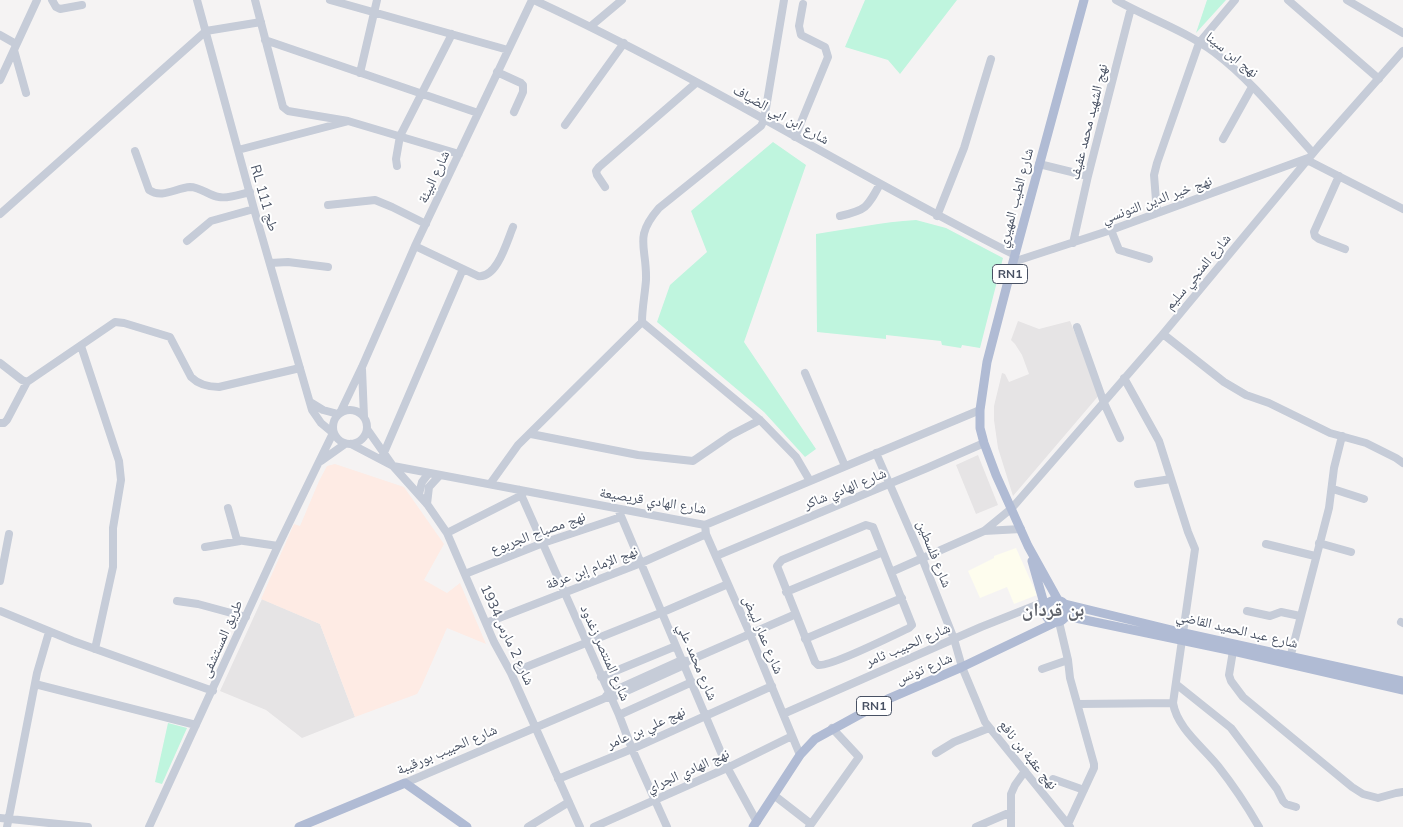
<!DOCTYPE html>
<meta charset="utf-8">
<style>
body{margin:0}
canvas{display:block;background:#f5f3f3}
</style>
<canvas width="1403" height="827"></canvas>
<script>
const c = document.querySelector('canvas').getContext('2d');
c.lineJoin = 'round';
function fill(path, color) {
  c.fillStyle = color;
  c.fill(path, 'evenodd');
}
function strokePath(path, color, width, dash) {
  c.strokeStyle = color;
  c.lineWidth = width;
  c.lineCap = dash ? 'butt' : 'round';
  c.setLineDash(dash || []);
  c.stroke(path);
}
function label(font, color, halo, rows, align = 'center') {
  c.font = font + ' Mulish,"Noto Naskh Arabic",sans-serif';
  c.lineWidth = 4;
  c.setLineDash([]);
  c.textBaseline = 'middle';
  c.strokeStyle = halo;
  c.fillStyle = color;
  for (const [text, x, y, turn = 0] of rows) {
    c.save();
    c.translate(x, y);
    c.rotate((+turn || 0) * Math.PI / 180);
    c.textAlign = isNaN(turn) ? turn : align;
    if (halo) c.strokeText(text, 0, 0);
    c.fillText(text, 0, 0);
    c.restore();
  }
}
fill(new Path2D(`
 M 1016,548 L 1037,595 L 1014,604 L 1007,587 L 980,598 L 968,571 L 994,558 L 994,556 Z`), '#fefdee');
fill(new Path2D(`
 M 1018,321 L 1039,329 L 1070,321 L 1100,394 L 1013,496 L 998,448 L 994,420 L 994,406 L 1002,373 L 1005,374 L 1009,382 L 1029,374 L 1022,355 L 1015,344 L 1011,340 Z
 M 978,455 L 998,505 L 976,514 L 956,465 Z
 M 262,599 L 320,624 L 355,717 L 302,738 L 266,710 L 220,691 Z`), '#e6e4e5');
fill(new Path2D(`
 M 335,464 L 404,487 L 444,544 L 424,580 L 447,593 L 460,583 L 486,644 L 447,628 L 421,687 L 417,694 L 355,717 L 320,624 L 261,599 L 294,524 L 300,526 L 319,481 L 327,466 Z`), '#feebe4');
fill(new Path2D(`
 M 865,0 L 957,0 L 900,74 L 888,60 L 845,47 Z
 M 1207,0 L 1226,0 L 1196,33 Z
 M 773,142 L 806,165 L 744,342 L 816,449 L 805,457 L 764,412 L 657,322 L 670,285 L 707,252 L 691,211 Z
 M 916,220 L 946,228 L 1003,258 L 980,348 L 962,345 L 961,348 L 942,345 L 941,341 L 886,335 L 886,339 L 817,332 L 816,234 C 849,229 882,222 916,220 Z
 M 168,723 L 187,728 L 162,784 L 155,782 Z`), '#bff5de');
strokePath(new Path2D(`
 M 52,0 L 56,7 L 60,9 L 82,5
 M 255,0 L 283,107 L 288,111 L 348,121 L 459,154
 M 330,0 L 508,50
 M 534,0 C 699,76 853,174 1015,255
 M 1116,0 C 1148,18 1184,30 1214,52 C 1251,80 1282,119 1313,153
 M 1288,0 L 1379,79
 M 1347,0 L 1403,33
 M 591,26 L 622,0
 M 0,35 L 16,44
 M 265,40 L 478,113
 M 14,50 L 26,93
 M 497,72 L 521,83 L 523,85 L 523,92 L 514,112
 M 360,73 L 377,0
 M 0,80 L 37,0
 M 565,125 L 624,43
 M 795,137 L 828,57 L 825,47 L 801,35 L 799,26 L 803,4
 M 1223,139 L 1252,87
 M 238,150 L 345,122
 M 135,151 L 149,190 C 162,199 176,188 190,187 C 201,187 209,196 219,197 C 228,199 241,194 250,192
 M 1307,160 L 1403,209
 M 1039,164 L 1088,176
 M 397,166 L 396,159 L 400,136 L 452,34
 M 1339,176 L 1314,232 L 1315,236 L 1319,239 L 1345,249
 M 605,187 L 597,175 L 596,171 L 599,167 L 696,83
 M 328,205 L 375,200 L 392,207 L 426,224
 M 1157,213 L 1154,175 L 1157,163 L 1199,43 L 1235,0
 M 0,214 L 206,31 L 261,22
 M 840,216 C 866,210 867,208 880,184
 M 937,216 L 964,148 L 991,59
 M 1111,230 L 1119,250 L 1149,259
 M 187,241 L 211,221 L 254,209
 M 1073,243 L 1088,176 L 1131,8
 M 415,246 L 478,276 C 497,279 507,241 513,227
 M 1013,262 L 1111,230 L 1308,158
 M 270,263 L 288,262 L 328,267
 M 642,322 L 760,420 L 796,457 L 810,481
 M 1077,327 L 1104,403 L 1120,438
 M 1163,334 L 1224,382 L 1246,395 L 1269,403 L 1330,433 L 1366,443 L 1396,458 L 1403,463
 M 81,346 L 119,461 L 121,480 L 113,528 L 113,567 L 95,649
 M 0,363 L 22,380 L 27,382
 M 362,369 L 364,417
 M 805,373 L 845,466
 M 1124,378 L 1159,441 L 1188,532 L 1195,549 L 1173,703 C 1177,728 1203,747 1218,766 C 1233,785 1247,806 1259,827
 M 310,402 L 323,410 L 338,414
 M333 427a17 17 0 1 1 34 0a17 17 0 1 1-34 0Z
 M 340,413 L 362,367 L 415,246 L 532,0
 M 0,423 L 4,423 L 7,420 L 27,382 L 115,322 L 124,323 L 170,337 L 191,377 C 199,385 208,387 219,387 L 300,368
 M 367,429 L 393,466 L 427,504 L 447,533 L 494,642 L 511,673 L 580,827
 M 531,434 L 638,455 L 693,461 L 731,435 L 760,420
 M 351,444 L 393,466 L 705,525 L 980,410
 M 876,453 L 922,558 L 954,639 L 962,667 L 985,722 L 1070,827
 M 383,455 L 463,269
 M 321,461 L 345,444
 M 490,484 L 518,445 L 642,322 C 642,308 645,294 646,280 C 647,246 633,238 659,208 L 761,126 L 764,120 L 784,0
 M 1138,484 L 1171,479
 M 1333,489 L 1364,499
 M 519,490 L 619,715 L 632,749 L 667,827
 M 419,494 L 422,482 L 429,473
 M 427,504 L 429,487 L 440,475
 M 228,508 L 237,540 L 278,546
 M 618,509 L 728,769 L 757,822
 M 705,525 L 706,534 L 750,634 L 800,755
 M 866,525 L 873,527 L 912,625 L 909,628 C 894,635 830,667 818,665 L 815,662 L 777,566 L 782,560 Z
 M 984,531 L 1021,529
 M 447,533 L 522,495
 M 1319,543 L 1351,552
 M 1266,544 L 1315,556
 M 205,547 L 240,541
 M 716,556 L 927,468 L 984,443
 M 891,572 L 984,531 L 1012,508 L 1163,334 L 1319,146 L 1403,51
 M 465,574 L 543,543 L 621,517
 M 0,581 L 9,534
 M 786,592 L 883,552
 M 177,601 L 198,604 L 246,617
 M 0,611 L 73,641 L 213,691
 M 1247,611 L 1270,616 L 1281,612 L 1300,616
 M 1059,622 L 1068,660 L 1070,678 L 1094,764 L 1094,768 L 1068,824
 M 1401,622 L 1403,623
 M 486,623 L 641,563 L 706,534
 M 805,639 L 902,598
 M 1233,651 L 1229,675 L 1231,681 L 1243,697 L 1352,787 L 1363,794 L 1378,798 L 1396,793 L 1403,792
 M 1289,662 L 1329,508 L 1334,468 L 1342,436
 M 1042,669 L 1068,660
 M 511,673 L 663,612 L 728,584
 M 601,677 L 676,646
 M 35,684 L 196,725
 M 1176,684 L 1231,728 L 1277,789 L 1283,801 L 1286,804 L 1296,807
 M 606,696 L 609,693 L 682,660 L 686,661
 M 1078,704 L 1173,703
 M 783,714 L 981,627 L 1044,602
 M 619,715 L 692,682
 M 936,753 L 954,742 L 989,728
 M 558,779 L 632,749 L 772,686
 M 1053,779 L 1084,790
 M 405,783 L 605,698 L 611,698 L 684,665 L 688,661 L 796,614
 M 775,796 L 811,824
 M 0,818 L 88,827
 M 7,827 L 37,673 L 49,632
 M 149,827 L 278,546 L 333,433 L 321,423 L 312,410 L 254,209 L 197,0
 M 528,827 L 569,802
 M 594,827 L 727,768 L 792,736
 M 809,827 L 859,757 L 832,728
 M 976,827 L 1011,812
 M 1011,827 L 1011,794 L 1015,785 L 1025,771`), '#c6ccd8', 8);
strokePath(new Path2D(`
 M 1032,561 L 1045,607
 M1045 611a11 11 0 1 1 22 0a11 11 0 1 1-22 0Z
 M 1058,600 L 1028,546 L 996,475 L 984,443 L 980,428 L 980,410 L 987,362 L 1013,262 L 1084,0
 M 1065,604 L 1184,633 L 1403,681
 M 1066,616 L 1233,651 L 1403,690
 M 299,827 L 405,783 L 467,827
 M 753,827 L 800,755 L 815,739 L 888,699 L 962,667 L 1056,622`), '#b0bbd4', 9);
for (const [x, y, w] of [
 [1010,274,35],
 [874,706,35]
]) {
  const box = new Path2D();
  box.roundRect(x - w / 2, y - 9.5, w, 19, 4);
  c.fillStyle = '#fff';
  c.fill(box);
  strokePath(box, '#485163', 1);
}
label('bold 12px', '#485163', null, [
 ["RN1",1010,274],
 ["RN1",874,706]
]);
label('14px', '#485163', '#fff', [
 ["نهج ابن سينا",1232,55,39],
 ["شارع ابن ابي الضياف",781,115,29],
 ["نهج الشهيد محمد عفيف",1089,122,-76],
 ["شارع البيئة",434,177,-65],
 ["RL طج 111",264,198,74],
 ["شارع الطيب المهيري",1016,198,-75],
 ["نهج خير الدين التونسي",1157,200,-20],
 ["شارع المنجي سليم",1198,272,-50],
 ["شارع الهادي شاكر",845,489,-22],
 ["شارع الهادي قريصيعة",653,501,9],
 ["نهج مصباح الجربوع",538,533,-20],
 ["شارع فلسطين",934,554,68],
 ["نهج الإمام إبن عرفة",592,568,-21],
 ["شارع عبد الحميد القاضي",1237,630,13],
 ["شارع 2 مارس 1934",507,635,65],
 ["شارع عمار لبيض",763,635,67],
 ["طريق المستشفى",222,639,-66],
 ["شارع الحبيب ثامر",908,645,-23],
 ["شارع المنتصر زغدود",605,653,66],
 ["شارع محمد علي",697,662,67],
 ["شارع تونس",924,669,-23],
 ["نهج علي بن عامر",646,728,-24],
 ["شارع الحبيب بورقيبة",447,750,-23],
 ["نهج عقبة بن نافع",1028,755,51],
 ["نهج الهادي الجراي",688,771,-24]
]);
label('bold 19px', '#5e6169', '#fff', [
 ["بن قردان",1053,610]
]);
</script>
